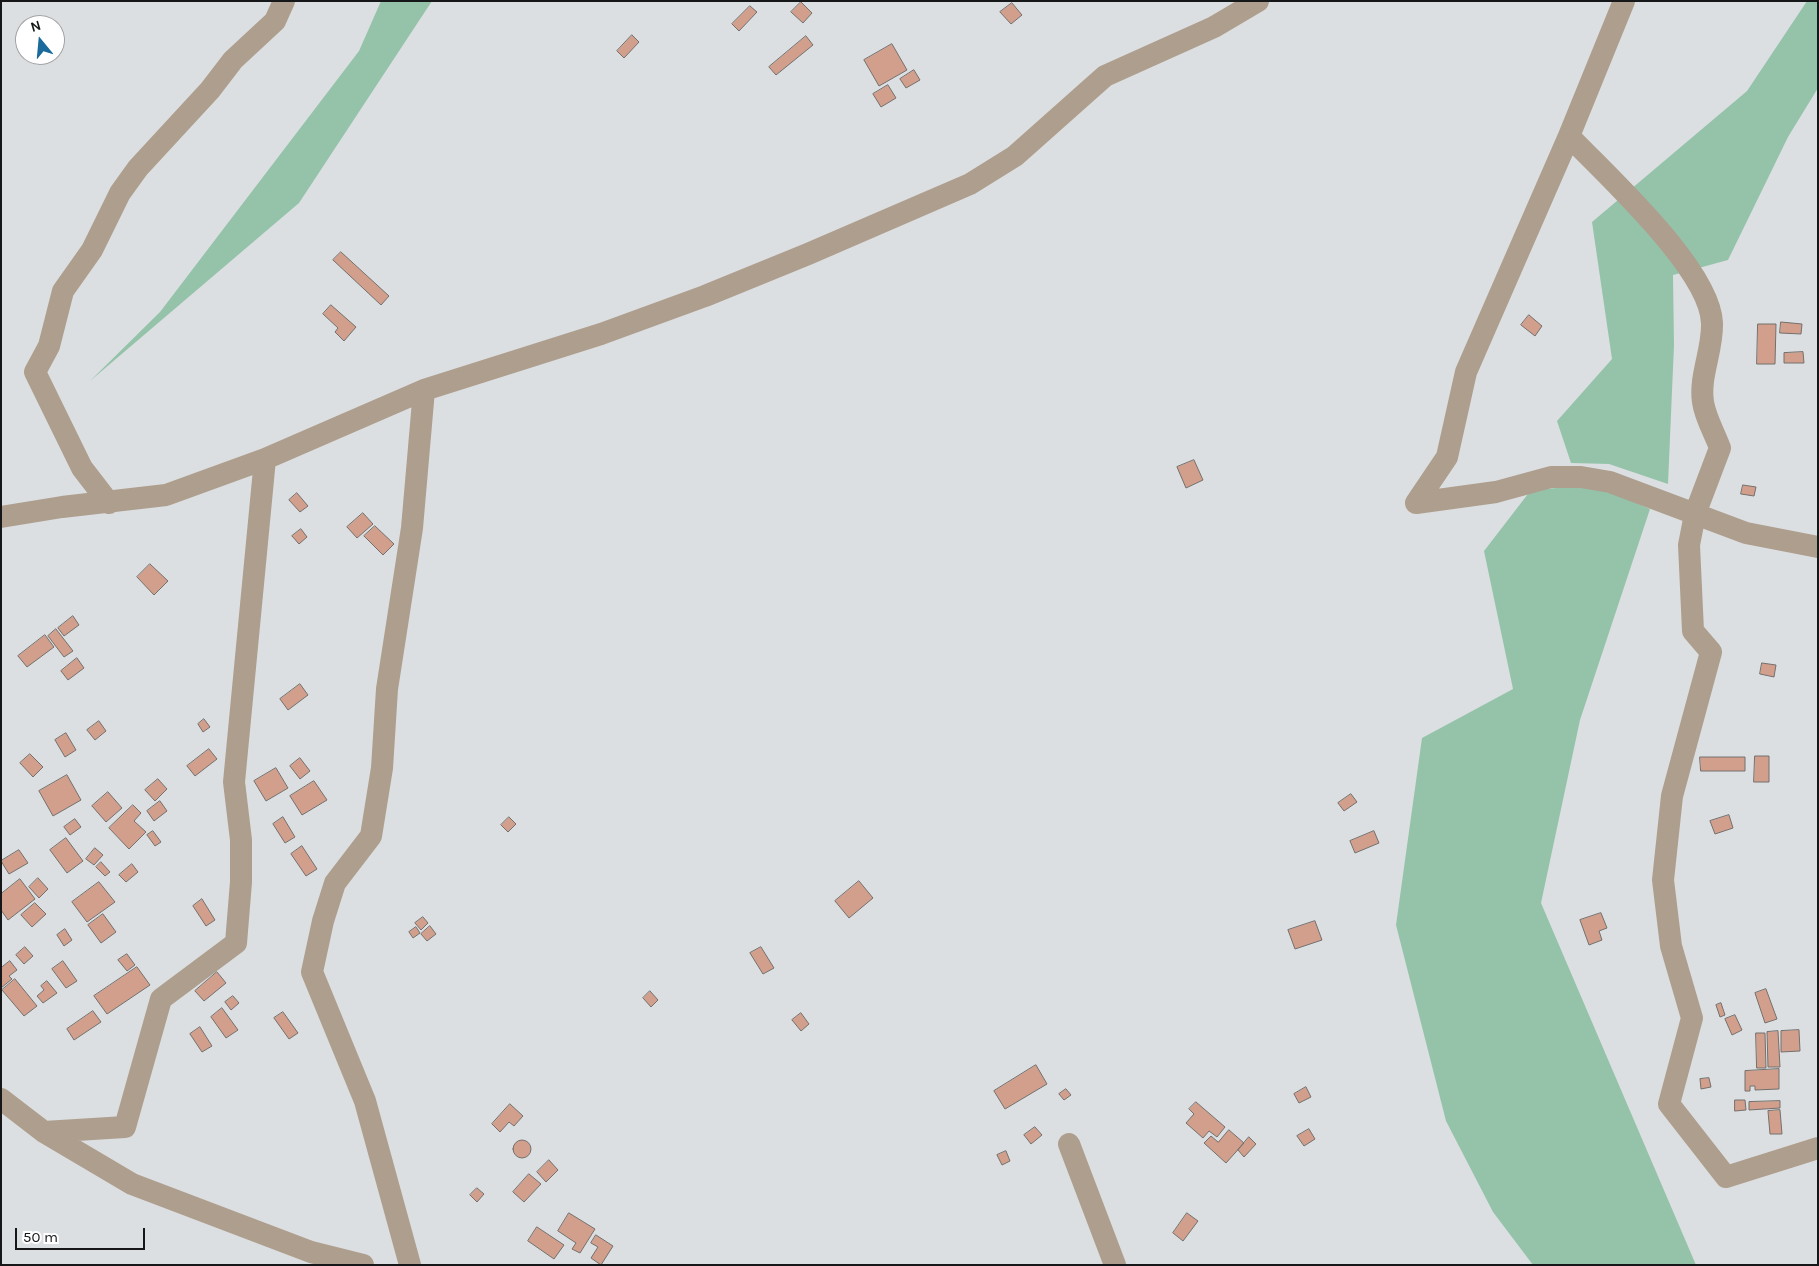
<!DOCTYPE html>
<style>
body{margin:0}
#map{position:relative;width:1819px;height:1266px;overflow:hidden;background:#dcdfe1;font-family:Karla,sans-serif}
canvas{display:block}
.frame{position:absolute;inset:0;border:2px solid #161718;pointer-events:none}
.north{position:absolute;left:15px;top:15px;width:50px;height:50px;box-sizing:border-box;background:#fff;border:1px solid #a2a2a3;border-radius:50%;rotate:343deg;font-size:14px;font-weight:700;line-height:20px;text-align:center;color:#161718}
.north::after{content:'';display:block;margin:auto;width:18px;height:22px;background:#1a6a9c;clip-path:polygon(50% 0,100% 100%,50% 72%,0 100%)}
.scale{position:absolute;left:15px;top:1228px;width:130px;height:22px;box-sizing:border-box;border:2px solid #161718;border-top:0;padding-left:6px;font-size:15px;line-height:18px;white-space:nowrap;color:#161718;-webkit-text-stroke:4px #fff;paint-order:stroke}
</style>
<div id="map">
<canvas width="1819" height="1266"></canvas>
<div class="frame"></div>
<div class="north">N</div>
<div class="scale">50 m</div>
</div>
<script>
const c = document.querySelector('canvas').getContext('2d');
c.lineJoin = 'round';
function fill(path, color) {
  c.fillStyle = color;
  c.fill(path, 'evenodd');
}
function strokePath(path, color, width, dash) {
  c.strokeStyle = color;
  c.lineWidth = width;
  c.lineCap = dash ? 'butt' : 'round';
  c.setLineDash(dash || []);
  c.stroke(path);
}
fill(new Path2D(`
 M 381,1 L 432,1 L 299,203 L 90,381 L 160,312 L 359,51 Z
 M 1807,1 L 1818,1 L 1818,88 L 1788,137 L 1728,260 L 1673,275 L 1674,345 L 1668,484 L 1609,464 L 1571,463 L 1557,421 L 1612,359 L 1592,222 L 1747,91 Z
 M 1595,485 L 1650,509 L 1580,720 L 1541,903 L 1696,1265 L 1533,1265 L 1493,1212 L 1446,1121 L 1396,925 L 1422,738 L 1513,689 L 1484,551 L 1531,490 Z`), '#95c3aa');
const building = new Path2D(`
 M 801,2 L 812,13 L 803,23 L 791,12 Z
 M 1012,3 L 1022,15 L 1011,24 L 1000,12 Z
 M 750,6 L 757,12 L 739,31 L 732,24 Z
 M 632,35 L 639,42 L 624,58 L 617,51 Z
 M 806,36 L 813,45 L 776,75 L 769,67 Z
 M 892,44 L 907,70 L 879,86 L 864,60 Z
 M 914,70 L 920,80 L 906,88 L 900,79 Z
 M 888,85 L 896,98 L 881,107 L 873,94 Z
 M 341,252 L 389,296 L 381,305 L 333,260 Z
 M 331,305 L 356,327 L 344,341 L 335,332 L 338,328 L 323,314 Z
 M 1529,315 L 1542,326 L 1535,336 L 1521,325 Z
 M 1781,322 L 1802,324 L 1801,334 L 1780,333 Z
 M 1758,324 L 1776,324 L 1775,364 L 1757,364 Z
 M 1803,352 L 1804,363 L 1784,363 L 1784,353 Z
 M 1194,460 L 1203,480 L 1186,488 L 1177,467 Z
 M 1743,485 L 1756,487 L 1754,496 L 1741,494 Z
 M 297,493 L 308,506 L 300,512 L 289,500 Z
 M 363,513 L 373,524 L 357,538 L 347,527 Z
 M 375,526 L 394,544 L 383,555 L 364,536 Z
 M 301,529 L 307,537 L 299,544 L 292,536 Z
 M 150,564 L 168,581 L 154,595 L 137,577 Z
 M 73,616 L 79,625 L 64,636 L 58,628 Z
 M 56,629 L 73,651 L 64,657 L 48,636 Z
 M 45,635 L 54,647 L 27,667 L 18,656 Z
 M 77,658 L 84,668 L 68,680 L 61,671 Z
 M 1762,663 L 1776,665 L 1774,677 L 1760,674 Z
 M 300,684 L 308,695 L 288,710 L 280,699 Z
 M 204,719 L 210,727 L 203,732 L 198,724 Z
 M 99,721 L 106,731 L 95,740 L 87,730 Z
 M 66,733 L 76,750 L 65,757 L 55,740 Z
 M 209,749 L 217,759 L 195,776 L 187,766 Z
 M 30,754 L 43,767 L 33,777 L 20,763 Z
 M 1755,756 L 1769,756 L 1769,782 L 1754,782 Z
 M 1700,757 L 1745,757 L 1745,771 L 1701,771 Z
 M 300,758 L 310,771 L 300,779 L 290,766 Z
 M 276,768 L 288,788 L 266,801 L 254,781 Z
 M 67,775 L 81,800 L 53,816 L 39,791 Z
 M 158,779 L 167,789 L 155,801 L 145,790 Z
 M 314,781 L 327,800 L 302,815 L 290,796 Z
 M 108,792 L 122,808 L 106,822 L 92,806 Z
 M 1351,794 L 1357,802 L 1344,811 L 1338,803 Z
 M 160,801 L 167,811 L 154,821 L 147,811 Z
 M 133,805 L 141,813 L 134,821 L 146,832 L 129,849 L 109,828 Z
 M 1729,815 L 1733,828 L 1715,834 L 1710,821 Z
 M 283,817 L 295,837 L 285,843 L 273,824 Z
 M 509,817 L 516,824 L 508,832 L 501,825 Z
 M 75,819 L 81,827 L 70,835 L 64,827 Z
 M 153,831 L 161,842 L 155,846 L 147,835 Z
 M 1374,831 L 1379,843 L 1355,853 L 1350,841 Z
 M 66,838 L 83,861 L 67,873 L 50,850 Z
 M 302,846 L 317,869 L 306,876 L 291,854 Z
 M 95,848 L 103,855 L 94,865 L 86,859 Z
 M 19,850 L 28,863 L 9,874 L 1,861 Z
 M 101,862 L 110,872 L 105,876 L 96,867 Z
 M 132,864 L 138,872 L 126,882 L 119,875 Z
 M 38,878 L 48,889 L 39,898 L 29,887 Z
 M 20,879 L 35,899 L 8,920 L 1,910 L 1,894 Z
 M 859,881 L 873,898 L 849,918 L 835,901 Z
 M 99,882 L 115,902 L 87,922 L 72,902 Z
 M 202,899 L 215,920 L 206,926 L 193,906 Z
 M 35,903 L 46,914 L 32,927 L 21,915 Z
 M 1601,913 L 1607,928 L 1599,931 L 1602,940 L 1589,945 L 1580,920 Z
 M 103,914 L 116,932 L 101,943 L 88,925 Z
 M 423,917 L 428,923 L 421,930 L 415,923 Z
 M 1315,921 L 1322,940 L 1295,949 L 1288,930 Z
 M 430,926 L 436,934 L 427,941 L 421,934 Z
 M 416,927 L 420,933 L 413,938 L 409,932 Z
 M 65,929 L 72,940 L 64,946 L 57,935 Z
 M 25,947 L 33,956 L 24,964 L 16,955 Z
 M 761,947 L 774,968 L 763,974 L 750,953 Z
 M 127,954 L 135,965 L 127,971 L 118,960 Z
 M 10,961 L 17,970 L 9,976 L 12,979 L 1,988 L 1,968 Z
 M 63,961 L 77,981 L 66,988 L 52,969 Z
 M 137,967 L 150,985 L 107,1014 L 94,996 Z
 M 217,972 L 226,983 L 204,1001 L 195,991 Z
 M 15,979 L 37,1006 L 24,1016 L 2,990 Z
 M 47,981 L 57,993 L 43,1003 L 37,996 L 44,990 L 41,986 Z
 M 1766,989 L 1777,1019 L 1765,1023 L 1755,993 Z
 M 650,991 L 658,1000 L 651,1007 L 643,998 Z
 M 233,996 L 239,1003 L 231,1010 L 225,1002 Z
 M 1721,1003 L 1725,1015 L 1720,1017 L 1716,1005 Z
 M 222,1008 L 238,1030 L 226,1038 L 211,1017 Z
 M 93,1011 L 101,1022 L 74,1040 L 67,1029 Z
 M 283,1012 L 298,1033 L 289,1039 L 274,1018 Z
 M 801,1013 L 809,1024 L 801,1031 L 792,1020 Z
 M 1735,1015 L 1742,1030 L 1732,1035 L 1725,1019 Z
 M 200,1027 L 212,1046 L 202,1052 L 190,1034 Z
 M 1799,1030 L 1800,1051 L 1781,1052 L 1781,1031 Z
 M 1778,1031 L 1780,1067 L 1768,1067 L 1767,1032 Z
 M 1756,1033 L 1765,1033 L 1766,1068 L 1757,1068 Z
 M 1036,1065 L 1047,1084 L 1005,1109 L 994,1091 Z
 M 1779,1069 L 1779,1089 L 1755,1090 L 1755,1086 L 1750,1086 L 1750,1091 L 1745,1091 L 1745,1071 Z
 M 1709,1078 L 1711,1087 L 1701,1089 L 1700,1079 Z
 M 1306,1087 L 1311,1097 L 1299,1103 L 1294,1094 Z
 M 1066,1089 L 1071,1095 L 1064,1100 L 1059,1094 Z
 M 1735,1100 L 1745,1100 L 1746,1110 L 1735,1111 Z
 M 1780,1101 L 1780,1108 L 1749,1110 L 1749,1102 Z
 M 1196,1102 L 1225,1127 L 1217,1137 L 1209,1131 L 1203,1138 L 1186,1123 L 1194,1114 L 1189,1109 Z
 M 510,1104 L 523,1116 L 514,1126 L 509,1122 L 500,1132 L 492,1124 Z
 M 1780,1110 L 1782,1134 L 1770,1134 L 1768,1111 Z
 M 1035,1127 L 1042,1135 L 1031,1144 L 1024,1135 Z
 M 1309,1129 L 1315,1139 L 1304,1146 L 1297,1136 Z
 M 1229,1130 L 1244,1143 L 1226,1163 L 1204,1143 L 1211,1136 L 1218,1142 Z
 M 1249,1137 L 1256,1144 L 1244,1157 L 1238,1150 Z
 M513 1149a9 9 0 1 1 18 0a9 9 0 1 1-18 0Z
 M 1006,1151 L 1010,1161 L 1002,1165 L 997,1155 Z
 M 549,1160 L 558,1170 L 546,1182 L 537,1172 Z
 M 529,1174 L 541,1184 L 524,1202 L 513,1192 Z
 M 477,1188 L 484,1194 L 477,1202 L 470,1195 Z
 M 569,1213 L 595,1229 L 580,1253 L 572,1249 L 576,1243 L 558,1231 Z
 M 1187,1213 L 1198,1221 L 1183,1241 L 1173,1233 Z
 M 537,1227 L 564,1245 L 554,1259 L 528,1241 Z
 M 596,1235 L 613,1246 L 601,1265 L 591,1258 L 598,1247 L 591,1243 Z`);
fill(building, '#d19f8b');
strokePath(building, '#73706e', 1);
strokePath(new Path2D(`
 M 1569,136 C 1607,176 1710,269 1712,323 C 1713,350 1699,376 1703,402 C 1705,417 1715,434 1720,448 L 1695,514 L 1689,545 L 1693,631 L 1711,652 L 1672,796 L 1663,880 L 1671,946 L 1692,1018 L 1669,1104 L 1726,1177 L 1818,1148
 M 109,503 L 82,468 L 35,372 L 49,346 L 63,291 L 92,250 L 120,193 L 138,168 L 210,90 L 233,60 L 275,21 L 284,1
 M 1416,503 L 1447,457 L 1466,372 L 1569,136 L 1624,1
 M 1416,503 L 1496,492 L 1551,477 L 1581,477 L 1610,482 L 1746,533 L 1818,547
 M 1,517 L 62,507 L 166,495 L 265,459 L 424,390 L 601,334 L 705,296 L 808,254 L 970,184 L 1015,156 L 1105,76 L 1214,27 L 1258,1
 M 1,1099 L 44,1132 L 132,1184 L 311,1252 L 363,1265
 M 44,1132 L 125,1127 L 161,999 L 236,943 L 241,882 L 241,840 L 234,782 L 265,459
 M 1069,1144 L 1115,1265
 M 410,1265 L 365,1101 L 312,972 L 323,921 L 335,883 L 371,836 L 382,768 L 387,689 L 412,528 L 424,390`), '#ae9e8e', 22);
</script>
